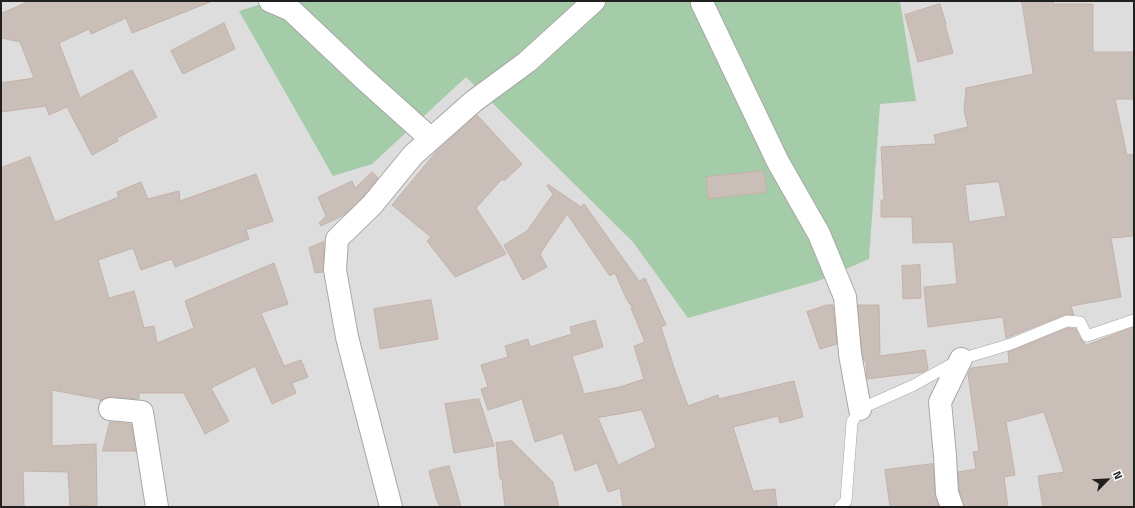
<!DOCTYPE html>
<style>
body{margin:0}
#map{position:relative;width:1135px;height:508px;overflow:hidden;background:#f1ede6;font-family:"Titillium Web",sans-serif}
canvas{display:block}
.frame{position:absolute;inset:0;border:2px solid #202020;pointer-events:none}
.north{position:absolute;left:1087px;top:460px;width:40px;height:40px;-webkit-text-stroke:3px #fff;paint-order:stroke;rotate:66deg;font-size:11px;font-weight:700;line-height:16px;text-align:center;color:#202020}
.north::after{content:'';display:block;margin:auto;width:14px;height:18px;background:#202020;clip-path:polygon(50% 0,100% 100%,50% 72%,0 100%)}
</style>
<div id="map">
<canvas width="1135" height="508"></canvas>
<div class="frame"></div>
<div class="north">N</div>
</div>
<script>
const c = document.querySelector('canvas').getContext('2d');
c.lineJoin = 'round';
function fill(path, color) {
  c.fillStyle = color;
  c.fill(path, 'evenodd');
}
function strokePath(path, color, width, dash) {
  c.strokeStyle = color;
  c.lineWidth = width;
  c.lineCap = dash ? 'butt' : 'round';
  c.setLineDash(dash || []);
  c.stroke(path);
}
fill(new Path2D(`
 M 1,1 L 1134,1 L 1134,507 L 1,507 Z`), '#dedddd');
fill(new Path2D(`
 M 271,1 L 900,1 L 916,101 L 880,104 L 869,259 L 818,281 L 688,318 L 633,242 L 466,77 L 372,164 L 333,176 L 239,11 Z`), '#a5cca8');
const building = new Path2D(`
 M 30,1 L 210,1 L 210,2 L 132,33 L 126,18 L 91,34 L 89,29 L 59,43 L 80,98 L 132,70 L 157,117 L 117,138 L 118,141 L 92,155 L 67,107 L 49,115 L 46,106 L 1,112 L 1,83 L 34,78 L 20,42 L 1,38 L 1,14 Z
 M 1022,1 L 1054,1 L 1053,4 L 1093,4 L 1093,52 L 1134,52 L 1134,99 L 1115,99 L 1127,155 L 1134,154 L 1134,236 L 1111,238 L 1121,297 L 1071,306 L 1074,315 L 1064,315 L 1006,338 L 1003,317 L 928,327 L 924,287 L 957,284 L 953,242 L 913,243 L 912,217 L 881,217 L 881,200 L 884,200 L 881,147 L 936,144 L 934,135 L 968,127 L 964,111 L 966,88 L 1033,74 ZM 999,182 L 1006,216 L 969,222 L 965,185 Z
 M 940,4 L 946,24 L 945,24 L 953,53 L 918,62 L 905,15 Z
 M 224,23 L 235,49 L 183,74 L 171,51 Z
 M 477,115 L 522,164 L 504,181 L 502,179 L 476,208 L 506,254 L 455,277 L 427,241 L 431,237 L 392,205 L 436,152 Z
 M 30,157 L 55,222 L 119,197 L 117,192 L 141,182 L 148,199 L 179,191 L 180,201 L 256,174 L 273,221 L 246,230 L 249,239 L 175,267 L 172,259 L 141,270 L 133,248 L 98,260 L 109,298 L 134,291 L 144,328 L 154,326 L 157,343 L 194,328 L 185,301 L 274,263 L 288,304 L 261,313 L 284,366 L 301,360 L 308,377 L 292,383 L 296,393 L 272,404 L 255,366 L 211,388 L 229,421 L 205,434 L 184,393 L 139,393 L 139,399 L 111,397 L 105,398 L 100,401 L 100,399 L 52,390 L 52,446 L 96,444 L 97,505 L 70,506 L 68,472 L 23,471 L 24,507 L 1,507 L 1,168 Z
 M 764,171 L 767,192 L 708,199 L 706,177 Z
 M 372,172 L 378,178 L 363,197 L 344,215 L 321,226 L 319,223 L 326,216 L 318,197 L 352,181 L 355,188 Z
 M 549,185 L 581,207 L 584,204 L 639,281 L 645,278 L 666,325 L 661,327 L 674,368 L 688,406 L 718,395 L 719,399 L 794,381 L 803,417 L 780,423 L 778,416 L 733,427 L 753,491 L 775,489 L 777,507 L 623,507 L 620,488 L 608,492 L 597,463 L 575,471 L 563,433 L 535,442 L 522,399 L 488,410 L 481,389 L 488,387 L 481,365 L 508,357 L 505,346 L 528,339 L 530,347 L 572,334 L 570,327 L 595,320 L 603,347 L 572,356 L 584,394 L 620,387 L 644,379 L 634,346 L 645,342 L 631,308 L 633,308 L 627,300 L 615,273 L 610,276 L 567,214 L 540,254 L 547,267 L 523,280 L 504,245 L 527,231 L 553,194 L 547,186 ZM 642,410 L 656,447 L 618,465 L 598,418 Z
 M 324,242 L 323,272 L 315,273 L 309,248 Z
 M 920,265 L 921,298 L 903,299 L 902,266 Z
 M 431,300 L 438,339 L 380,349 L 374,309 Z
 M 827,305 L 833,305 L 837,344 L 820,349 L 807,312 Z
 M 858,305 L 879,305 L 880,356 L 925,350 L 928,369 L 923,372 L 867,379 L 866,361 L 864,361 L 862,352 Z
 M 1134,327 L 1134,507 L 1043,507 L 1038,476 L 1064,472 L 1044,412 L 1006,422 L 1015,475 L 1004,477 L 1008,507 L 964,507 L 959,491 L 958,472 L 976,469 L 973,452 L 979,451 L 968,374 L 971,368 L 1009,363 L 1008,352 L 1068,328 L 1076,329 L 1081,339 L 1086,345 Z
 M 479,399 L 494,446 L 454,453 L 445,404 Z
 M 110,422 L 131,424 L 136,451 L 103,451 Z
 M 512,441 L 553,482 L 559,507 L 505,507 L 502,479 L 500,479 L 496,443 Z
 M 933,464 L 935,494 L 939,507 L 890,507 L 885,470 Z
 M 449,466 L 456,489 L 461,507 L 440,507 L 436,498 L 429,471 Z`);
fill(building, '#cabfb8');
strokePath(building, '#c4b2a7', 1);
const service = new Path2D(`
 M 840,507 L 846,501 L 852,422 L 860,409 L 912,386 L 961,359 L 1011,344 L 1067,321 L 1080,322 L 1087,336 L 1134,320`);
const minor = new Path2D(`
 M 270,1 L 291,10 L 362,77 L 431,139
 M 702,1 L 702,3 L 778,162 L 819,234 L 845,297 L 850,354 L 860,409
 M 110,409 L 142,412 L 157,507
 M 391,507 L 347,337 L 335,270 L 337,239 L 372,205 L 413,155 L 474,101 L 527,62 L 594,1
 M 952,507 L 947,493 L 945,456 L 940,402 L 961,359`);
strokePath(service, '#a7a7a7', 12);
strokePath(minor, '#a7a7a7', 24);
strokePath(service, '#fff', 11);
strokePath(minor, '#fff', 22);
</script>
